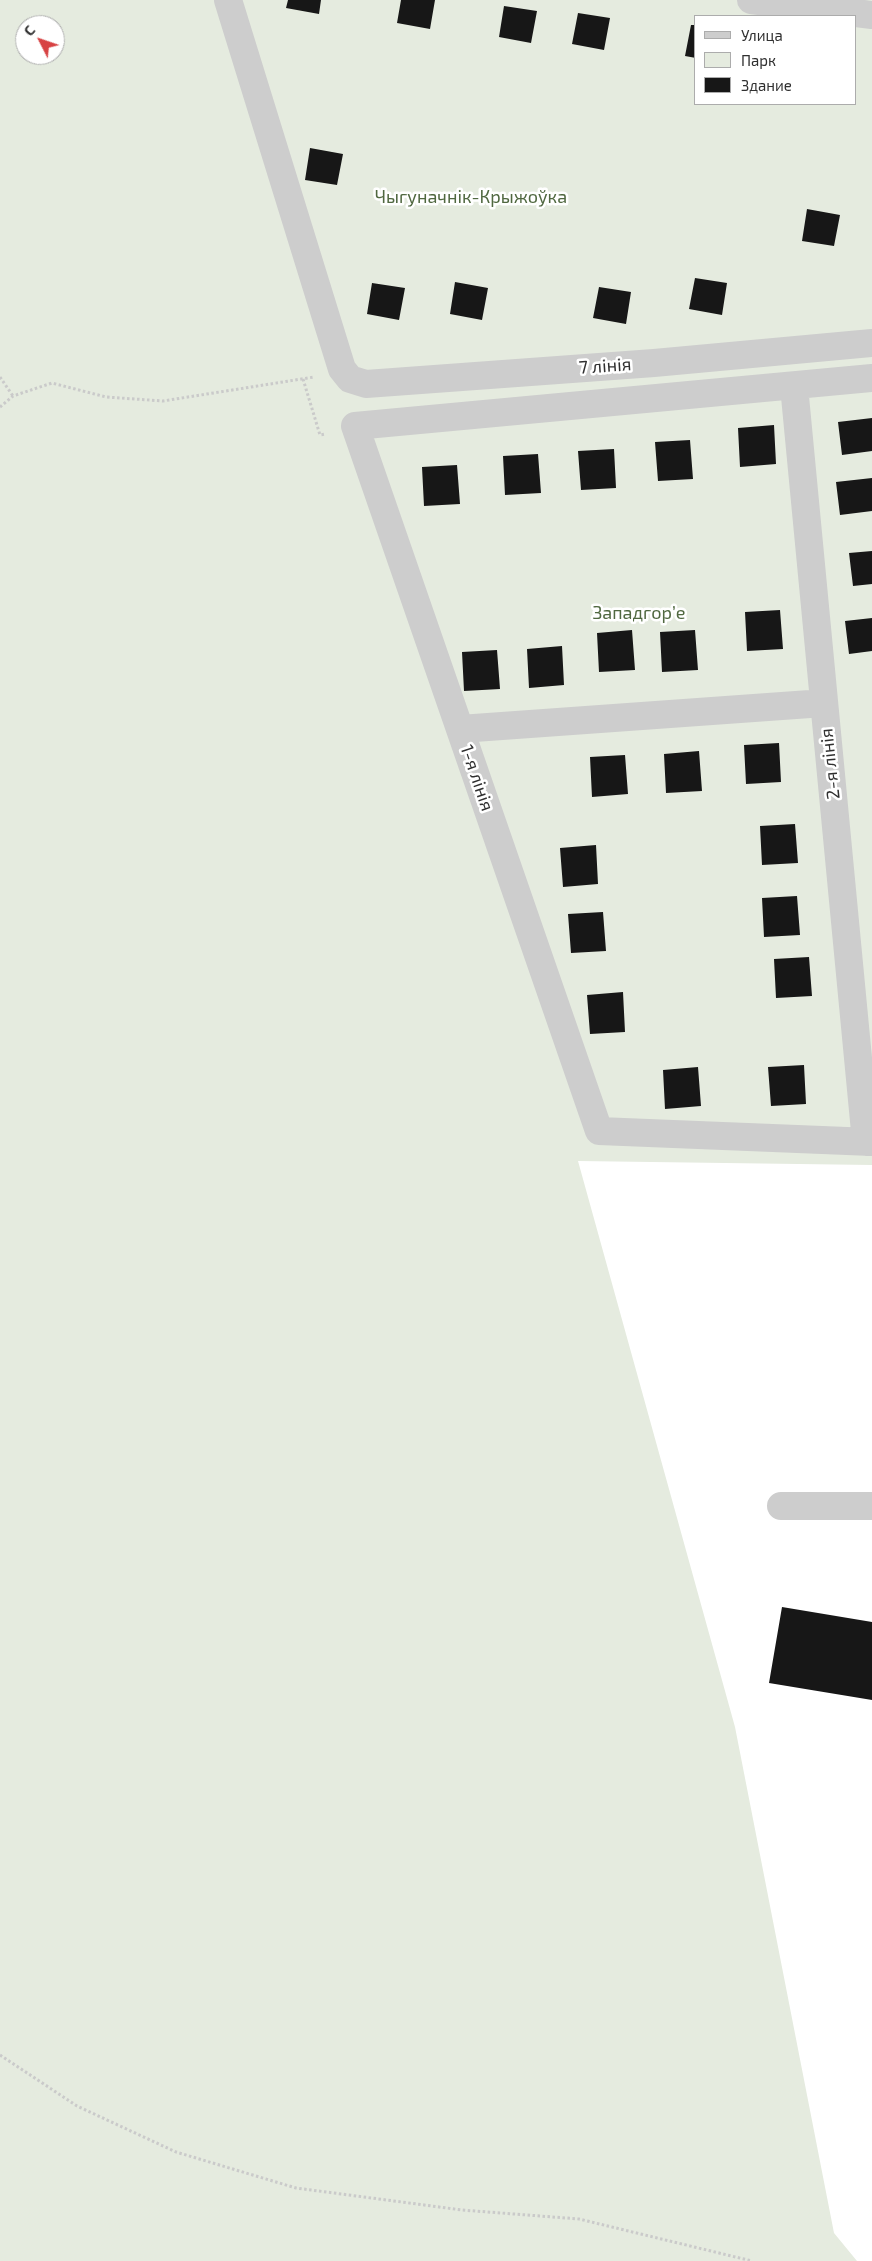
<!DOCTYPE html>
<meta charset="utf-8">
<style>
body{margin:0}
#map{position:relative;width:872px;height:2261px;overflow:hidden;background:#fff;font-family:"Exo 2",sans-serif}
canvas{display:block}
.legend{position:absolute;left:694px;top:15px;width:162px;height:90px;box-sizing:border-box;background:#fff;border:1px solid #acacac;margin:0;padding:6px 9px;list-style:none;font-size:15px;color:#303030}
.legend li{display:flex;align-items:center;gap:10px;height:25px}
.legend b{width:25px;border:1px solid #acacac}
.north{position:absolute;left:15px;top:15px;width:50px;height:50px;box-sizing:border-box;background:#fff;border:1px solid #acacac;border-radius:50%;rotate:311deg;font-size:14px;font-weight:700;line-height:20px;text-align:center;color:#303030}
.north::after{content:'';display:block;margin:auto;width:18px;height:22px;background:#d74243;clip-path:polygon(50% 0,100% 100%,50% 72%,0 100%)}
</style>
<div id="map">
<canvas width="872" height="2261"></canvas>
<ul class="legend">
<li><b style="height:6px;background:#cdcdcd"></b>Улица</li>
<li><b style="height:14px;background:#e5ebdf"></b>Парк</li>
<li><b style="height:14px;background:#171717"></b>Здание</li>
</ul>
<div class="north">С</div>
</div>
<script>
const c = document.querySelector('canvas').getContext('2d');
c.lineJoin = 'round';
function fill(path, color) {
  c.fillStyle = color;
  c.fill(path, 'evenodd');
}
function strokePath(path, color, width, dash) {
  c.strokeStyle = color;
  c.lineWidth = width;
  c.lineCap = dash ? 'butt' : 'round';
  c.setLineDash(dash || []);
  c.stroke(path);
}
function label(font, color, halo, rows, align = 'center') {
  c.font = font + ' "Exo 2",sans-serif';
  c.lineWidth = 5;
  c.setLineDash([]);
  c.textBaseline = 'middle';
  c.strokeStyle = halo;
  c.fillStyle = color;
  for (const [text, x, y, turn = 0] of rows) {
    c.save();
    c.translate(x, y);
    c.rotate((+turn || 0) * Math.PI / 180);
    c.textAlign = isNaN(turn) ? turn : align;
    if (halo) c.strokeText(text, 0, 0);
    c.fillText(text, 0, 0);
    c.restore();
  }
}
fill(new Path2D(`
 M 0,0 L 872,0 L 872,1165 L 578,1161 L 735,1727 L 834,2233 L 857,2261 L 0,2261 ZM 696,16 L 856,16 L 856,104 L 696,104 ZM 25,25 L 55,25 L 55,55 L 25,55 Z`), '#e5ebdf');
fill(new Path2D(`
 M 288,0 L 321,0 L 319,14 L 286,8 Z
 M 401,0 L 435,0 L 430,29 L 397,23 Z
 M 504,6 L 537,11 L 531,43 L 499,37 Z
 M 578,13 L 610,18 L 604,50 L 572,44 Z
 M 691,25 L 696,25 L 696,58 L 685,56 Z
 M 310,148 L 343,154 L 337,185 L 305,180 Z
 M 807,209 L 840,215 L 834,246 L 802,241 Z
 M 695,278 L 727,283 L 722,315 L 689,309 Z
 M 455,282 L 488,288 L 482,320 L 450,314 Z
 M 372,283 L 405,288 L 399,320 L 367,314 Z
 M 599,287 L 631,292 L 626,324 L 593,318 Z
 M 872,418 L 872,451 L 842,455 L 838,422 Z
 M 774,425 L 776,464 L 740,467 L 738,428 Z
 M 690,440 L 693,479 L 658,481 L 655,442 Z
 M 614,449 L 616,488 L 581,490 L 578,451 Z
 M 538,454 L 541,493 L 505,495 L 503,456 Z
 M 457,465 L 460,504 L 424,506 L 422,467 Z
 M 872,478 L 872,511 L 840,515 L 836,482 Z
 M 872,551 L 872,584 L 853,586 L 849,553 Z
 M 780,610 L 783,649 L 747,651 L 745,612 Z
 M 872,618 L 872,651 L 849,654 L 845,621 Z
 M 632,630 L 635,670 L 599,672 L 597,633 Z
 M 695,630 L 698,670 L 662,672 L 660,632 Z
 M 562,646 L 564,685 L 529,688 L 527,649 Z
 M 497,650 L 500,689 L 464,691 L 462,652 Z
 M 779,743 L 781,782 L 746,784 L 744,745 Z
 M 699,751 L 702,791 L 666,793 L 664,754 Z
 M 625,755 L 628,794 L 592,797 L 590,757 Z
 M 795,824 L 798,863 L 762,865 L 760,826 Z
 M 596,845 L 598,884 L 563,887 L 560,848 Z
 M 797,896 L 800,935 L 764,937 L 762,898 Z
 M 603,912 L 606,951 L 571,953 L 568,914 Z
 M 809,957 L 812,996 L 776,998 L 774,959 Z
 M 623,992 L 625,1032 L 590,1034 L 587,995 Z
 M 804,1065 L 806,1104 L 771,1106 L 768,1067 Z
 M 698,1067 L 701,1106 L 665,1109 L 663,1070 Z
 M 782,1607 L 872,1622 L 872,1700 L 769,1683 Z`), '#171717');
strokePath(new Path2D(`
 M 0,377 L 13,396
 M 303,379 L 320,435 L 326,434
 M 0,407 L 13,396 L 52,383 L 106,397 L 163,401 L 314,377
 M 0,2055 L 77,2106 L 176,2152 L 296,2188 L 462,2210 L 579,2219 L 752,2261`), '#cacaca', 3, [2.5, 2.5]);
strokePath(new Path2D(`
 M 228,0 L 342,369 L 350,379 L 366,384 L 654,363 L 872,343
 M 751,0 L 872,15
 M 872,378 L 355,426 L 599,1131 L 872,1142
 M 794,386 L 866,1142
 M 460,729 L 824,703
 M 781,1506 L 872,1506`), '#cdcdcd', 28);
label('18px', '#506840', '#fff', [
 ["Чыгуначнік-Крыжоўка",471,197],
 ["Западгорʼе",639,613]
]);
label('18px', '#303030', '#fff', [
 ["7 лінія",605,366,-4],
 ["2-я лінія",830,764,-96],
 ["1-я лінія",477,778,71]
]);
</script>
